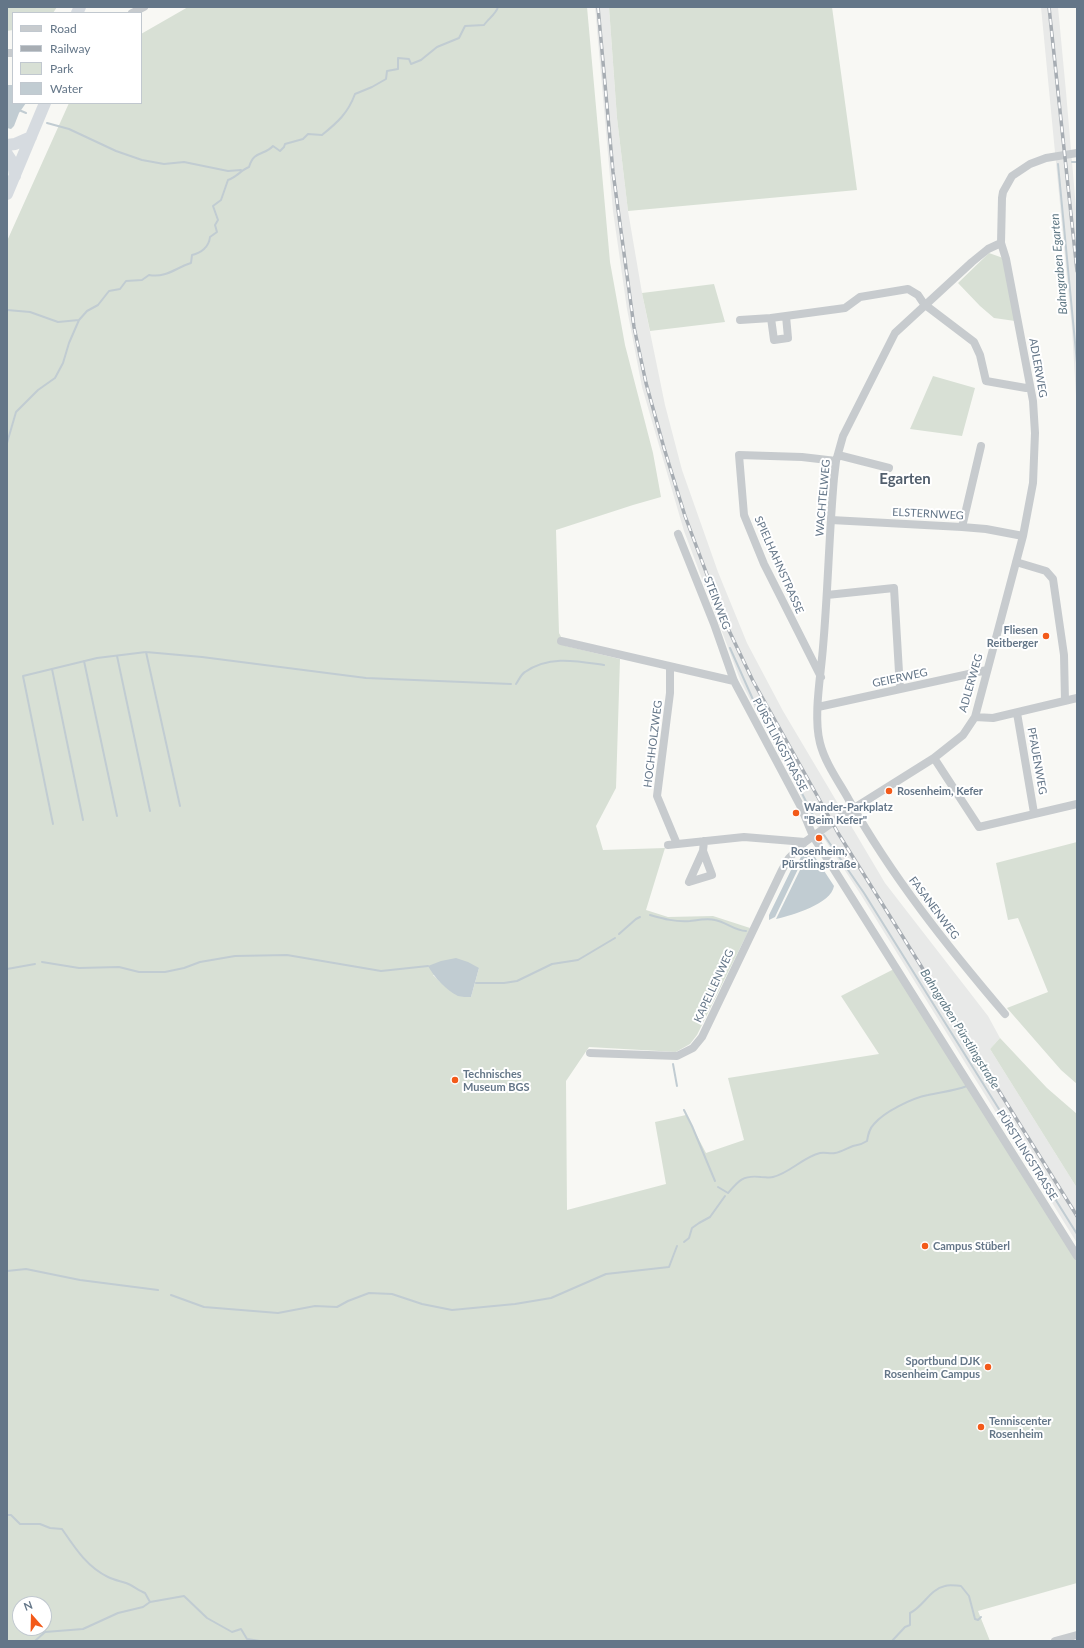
<!DOCTYPE html>
<meta charset="utf-8">
<style>
body{margin:0}
#map{position:relative;width:1084px;height:1648px;overflow:hidden;background:#f8f8f4;font-family:Lato,sans-serif}
canvas{display:block}
.frame{position:absolute;inset:0;border:8px solid #647688;pointer-events:none}
.legend{position:absolute;left:12px;top:12px;width:130px;height:92px;box-sizing:border-box;background:#fff;border:1px solid #c1c8cf;margin:0;padding:5px 7px;list-style:none;font-size:12px;color:#647688}
.legend li{display:flex;align-items:center;gap:8px;height:20px}
.legend b{width:20px;border:1px solid #c1c8cf}
.north{position:absolute;left:12px;top:1596px;width:40px;height:40px;box-sizing:border-box;background:#fff;border:1px solid #c1c8cf;border-radius:50%;rotate:340deg;font-size:11px;font-weight:700;line-height:16px;text-align:center;color:#647688}
.north::after{content:'';display:block;margin:auto;width:14px;height:18px;background:#f35a19;clip-path:polygon(50% 0,100% 100%,50% 72%,0 100%)}
</style>
<div id="map">
<canvas width="1084" height="1648"></canvas>
<div class="frame"></div>
<ul class="legend">
<li><b style="height:5px;background:#c7cbce"></b>Road</li>
<li><b style="height:5px;background:#a7adb3"></b>Railway</li>
<li><b style="height:11px;background:#d8e0d5"></b>Park</li>
<li><b style="height:11px;background:#c1ccd2"></b>Water</li>
</ul>
<div class="north">N</div>
</div>
<script>
const c = document.querySelector('canvas').getContext('2d');
c.lineJoin = 'round';
function fill(path, color) {
  c.fillStyle = color;
  c.fill(path, 'evenodd');
}
function strokePath(path, color, width, dash) {
  c.strokeStyle = color;
  c.lineWidth = width;
  c.lineCap = dash ? 'butt' : 'round';
  c.setLineDash(dash || []);
  c.stroke(path);
}
function label(font, color, halo, rows, align = 'center') {
  c.font = font + ' Lato,sans-serif';
  c.lineWidth = 4;
  c.setLineDash([]);
  c.textBaseline = 'middle';
  c.strokeStyle = halo;
  c.fillStyle = color;
  for (const [text, x, y, turn = 0] of rows) {
    c.save();
    c.translate(x, y);
    c.rotate((+turn || 0) * Math.PI / 180);
    c.textAlign = isNaN(turn) ? turn : align;
    if (halo) c.strokeText(text, 0, 0);
    c.fillText(text, 0, 0);
    c.restore();
  }
}
fill(new Path2D(`
 M 595,7 L 609,7 L 617,118 L 628,211 L 642,293 L 665,405 L 682,470 L 718,572 L 747,643 L 783,711 L 885,883 L 988,1016 L 1000,1038 L 990,1049 L 1077,1188 L 1077,1243 L 861,895 L 821,834 L 741,682 L 684,531 L 642,387 L 627,309 L 613,211 Z
 M 1041,7 L 1058,7 L 1066,92 L 1077,220 L 1077,412 L 1072,329 Z`), '#e8e9e8');
fill(new Path2D(`
 M 7,7 L 57,7 L 53,13 L 13,13 L 13,30 L 7,31 Z
 M 188,7 L 587,7 L 610,262 L 625,345 L 653,453 L 661,497 L 633,505 L 556,530 L 559,633 L 566,646 L 620,659 L 616,788 L 596,826 L 603,850 L 665,848 L 646,910 L 668,917 L 713,916 L 750,928 L 697,1035 L 690,1044 L 676,1052 L 589,1047 L 566,1081 L 567,1210 L 666,1184 L 655,1122 L 686,1115 L 706,1153 L 744,1140 L 728,1078 L 879,1054 L 841,996 L 896,968 L 1077,1256 L 1077,1583 L 978,1611 L 990,1641 L 7,1641 L 7,241 L 69,103 L 141,103 L 141,34 ZM 479,968 L 471,997 C 453,996 446,987 433,975 ZM 20,1604 L 44,1604 L 44,1628 L 20,1628 Z
 M 609,7 L 832,7 L 857,190 L 628,211 L 617,118 Z
 M 989,253 L 1003,258 L 1015,321 L 994,318 L 980,306 L 958,283 Z
 M 714,284 L 725,322 L 650,331 L 642,293 Z
 M 933,376 L 975,388 L 962,436 L 910,429 Z
 M 1077,842 L 1077,1084 L 1061,1070 L 1007,1008 L 1048,992 L 1018,918 L 1008,920 L 996,863 Z
 M 1000,1038 L 1047,1088 L 1077,1114 L 1077,1188 L 990,1049 Z`), '#d8e0d5');
fill(new Path2D(`
 M 7,85 L 13,85 L 13,103 L 26,103 L 19,113 L 14,126 L 11,129 L 7,128 Z
 M 807,850 L 813,854 L 834,886 C 831,904 793,915 776,919 L 800,870 L 798,864 C 800,858 802,854 807,850 Z
 M 795,866 L 798,869 L 775,917 L 769,920 L 769,915 L 792,868 Z
 M 456,958 L 468,962 L 479,968 L 471,997 C 467,997 462,997 458,996 C 446,990 435,978 428,966 L 441,961 Z`), '#c1ccd2');
strokePath(new Path2D(`
 M 19,110 L 26,113
 M 47,123 L 69,129 L 116,151 L 142,160 L 164,164 L 184,162 L 228,171 L 241,170
 M 1072,162 L 1077,162
 M 1058,164 L 1077,363
 M 7,310 L 30,312 L 58,322 L 79,320
 M 7,443 L 16,412 L 38,390 L 55,378 L 63,363 L 69,343 L 79,320 L 87,311 L 98,305 L 109,291 L 120,289 L 126,281 L 142,280 L 149,275 C 167,278 175,268 191,263 L 192,255 C 201,253 209,247 210,237 L 217,232 L 215,225 L 218,220 L 213,206 L 221,200 L 228,180 C 237,177 241,170 249,167 C 254,150 264,156 273,146 L 280,151 L 284,147 L 285,144 L 303,139 L 308,134 L 322,135 C 338,122 348,113 355,94 L 372,87 L 386,79 L 387,71 L 398,69 L 398,58 L 409,59 L 411,64 L 421,60 L 437,47 L 459,38 L 465,26 L 484,25 C 488,19 496,14 498,7
 M 730,648 L 755,704
 M 146,652 L 180,806
 M 117,656 L 150,811
 M 84,661 L 117,816
 M 52,669 L 83,820
 M 516,684 C 519,680 521,674 525,672 C 549,655 577,661 604,665
 M 785,760 L 817,823
 M 53,824 L 23,676 L 97,658 L 146,652 L 202,657 L 366,678 L 511,684
 M 824,835 L 864,893 L 1077,1234
 M 650,915 C 664,919 675,922 690,921 C 698,920 707,918 715,920 C 726,922 735,931 746,931
 M 619,934 L 636,919 L 640,917
 M 42,962 L 79,968 L 119,967 L 139,972 L 165,972 L 184,968 L 200,962 L 235,956 L 287,955 L 381,971 L 428,966
 M 7,969 L 35,964
 M 476,983 L 504,983 L 517,981 L 552,964 L 578,960 L 615,938
 M 673,1064 L 677,1086
 M 684,1110 L 692,1126 L 715,1181
 M 718,1187 L 728,1193 C 739,1180 743,1175 761,1177 C 765,1177 770,1178 773,1177 C 790,1173 803,1157 820,1153 C 825,1152 830,1154 835,1153 C 841,1152 847,1148 853,1146 C 858,1145 861,1145 867,1141 C 868,1135 869,1129 874,1124 C 884,1112 912,1098 928,1095 C 941,1092 954,1091 967,1086
 M 684,1242 L 689,1238 L 692,1228 L 699,1223 L 710,1217 L 725,1196
 M 7,1271 L 26,1269 L 80,1280 L 158,1290
 M 171,1295 L 204,1307 L 278,1313 L 315,1306 L 337,1307 L 348,1301 L 369,1293 L 392,1294 L 422,1304 L 452,1310 L 515,1304 L 551,1298 L 606,1274 L 669,1267 L 677,1246
 M 7,1515 L 11,1515 L 20,1524 L 40,1524 L 50,1528 L 62,1529 C 75,1548 87,1567 108,1577 C 114,1580 120,1581 126,1583 C 132,1585 138,1590 145,1593 L 150,1602 L 184,1596 L 207,1618 L 232,1632 L 241,1629 L 247,1639 L 260,1641
 M 35,1641 L 45,1632 L 83,1629 L 118,1613 L 143,1607 L 150,1602
 M 892,1641 L 905,1627 L 910,1625 L 910,1613 C 923,1607 930,1589 945,1586 C 950,1584 957,1586 961,1586 L 969,1596 L 975,1619 L 978,1620 L 981,1617`), '#c1ccd2', 2);
strokePath(new Path2D(`
 M 132,13 L 144,7
 M 7,53 L 13,53
 M 1001,243 L 988,249 L 972,262 L 895,333 L 843,436 L 836,461 L 834,478 C 829,534 828,591 823,647 C 821,675 813,716 820,743 C 825,763 839,782 849,800 C 892,877 948,947 1005,1014
 M 771,318 L 774,340 L 788,338 L 786,316
 M 740,320 L 771,318 L 845,308 L 860,297 L 908,289 L 918,295 L 924,304 L 974,342 L 980,355 L 986,381 L 1026,388 L 1030,387
 M 838,455 L 889,468
 M 831,520 L 962,527 L 986,529 L 1023,536
 M 962,527 L 981,446
 M 678,534 L 714,624 L 734,681 L 801,807 L 813,836 L 1077,1256
 M 1016,562 L 1046,571 L 1053,579 L 1064,655 L 1065,701
 M 827,595 L 894,588 L 900,689
 M 561,641 L 734,681
 M 670,667 L 670,693 L 657,796 L 677,844
 M 821,677 L 764,564 L 744,515 L 739,455 L 802,457 L 836,461
 M 818,707 L 987,670
 M 1017,713 L 1034,813
 M 975,717 L 993,718 L 1077,698
 M 934,758 L 979,827 L 1077,804
 M 668,845 L 744,837 L 805,842 L 840,817 L 934,758 L 963,735 L 975,717 L 1023,536 L 1033,483 L 1035,433 L 1033,401 L 1006,259 L 1001,243 L 1002,198 L 1003,192 L 1012,176 L 1030,164 L 1046,158 L 1077,153
 M 703,851 L 689,882 L 712,875 L 703,851 L 704,841
 M 590,1053 L 677,1056 L 693,1048 L 702,1037 L 782,870 L 789,858 L 805,842
 M 1055,1641 L 1077,1635`), '#c7cbce', 8);
strokePath(new Path2D(`
 M 77,13 L 80,7
 M 7,145 L 15,144 L 31,137
 M 7,154 L 13,163 L 15,176
 M 7,194 L 45,103`), '#d6dbe0', 12);
const rail = new Path2D(`
 M 598,7 L 613,172 L 634,327 L 646,383 L 664,448 L 685,516 L 724,620 L 753,681 L 838,833 L 1077,1216
 M 1049,7 L 1077,271`);
strokePath(rail, '#a7adb3', 3.5);
strokePath(rail, '#fff', 2, [6]);
for (const [x, y, r, color] of [
 [1046,636,4,"#f35a19"],
 [889,791,4,"#f35a19"],
 [796,813,4,"#f35a19"],
 [819,838,4,"#f35a19"],
 [455,1080,4,"#f35a19"],
 [925,1246,4,"#f35a19"],
 [988,1367,4,"#f35a19"],
 [981,1427,4,"#f35a19"]
]) {
  const dot = new Path2D();
  dot.arc(x, y, r, 0, 2 * Math.PI);
  c.fillStyle = color;
  c.fill(dot);
  strokePath(dot, '#fff', 1.5);
}
label('11px', '#647688', '#fff', [
 ["ADLERWEG",1038,368,80],
 ["WACHTELWEG",823,498,-85],
 ["ELSTERNWEG",928,514,3],
 ["SPIELHAHNSTRASSE",779,565,66],
 ["STEINWEG",717,603,69],
 ["GEIERWEG",900,678,-12],
 ["ADLERWEG",971,683,-74],
 ["HOCHHOLZWEG",653,744,-83],
 ["PÜRSTLINGSTRASSE",780,745,62],
 ["PFAUENWEG",1037,761,80],
 ["FASANENWEG",934,908,53],
 ["KAPELLENWEG",714,986,-65],
 ["PÜRSTLINGSTRASSE",1027,1155,58]
]);
label('bold 11px', '#647688', '#fff', [
 ["Fliesen",1038,630,"right"],
 ["Reitberger",1038,643,"right"],
 ["Rosenheim, Kefer",897,791],
 ["Wander-Parkplatz",804,807],
 ["\"Beim Kefer\"",804,820],
 ["Rosenheim,",819,851,"center"],
 ["Pürstlingstraße",819,864,"center"],
 ["Technisches",463,1074],
 ["Museum BGS",463,1087],
 ["Campus Stüberl",933,1246],
 ["Sportbund DJK",980,1361,"right"],
 ["Rosenheim Campus",980,1374,"right"],
 ["Tenniscenter",989,1421],
 ["Rosenheim",989,1434]
], 'left');
label('italic 12px', '#5f7884', '#fff', [
 ["Bahngraben Egarten",1059,264,-95],
 ["Bahngraben Pürstlingstraße",960,1029,58]
]);
label('bold 15px', '#525f6d', '#fff', [
 ["Egarten",905,479]
]);
</script>
